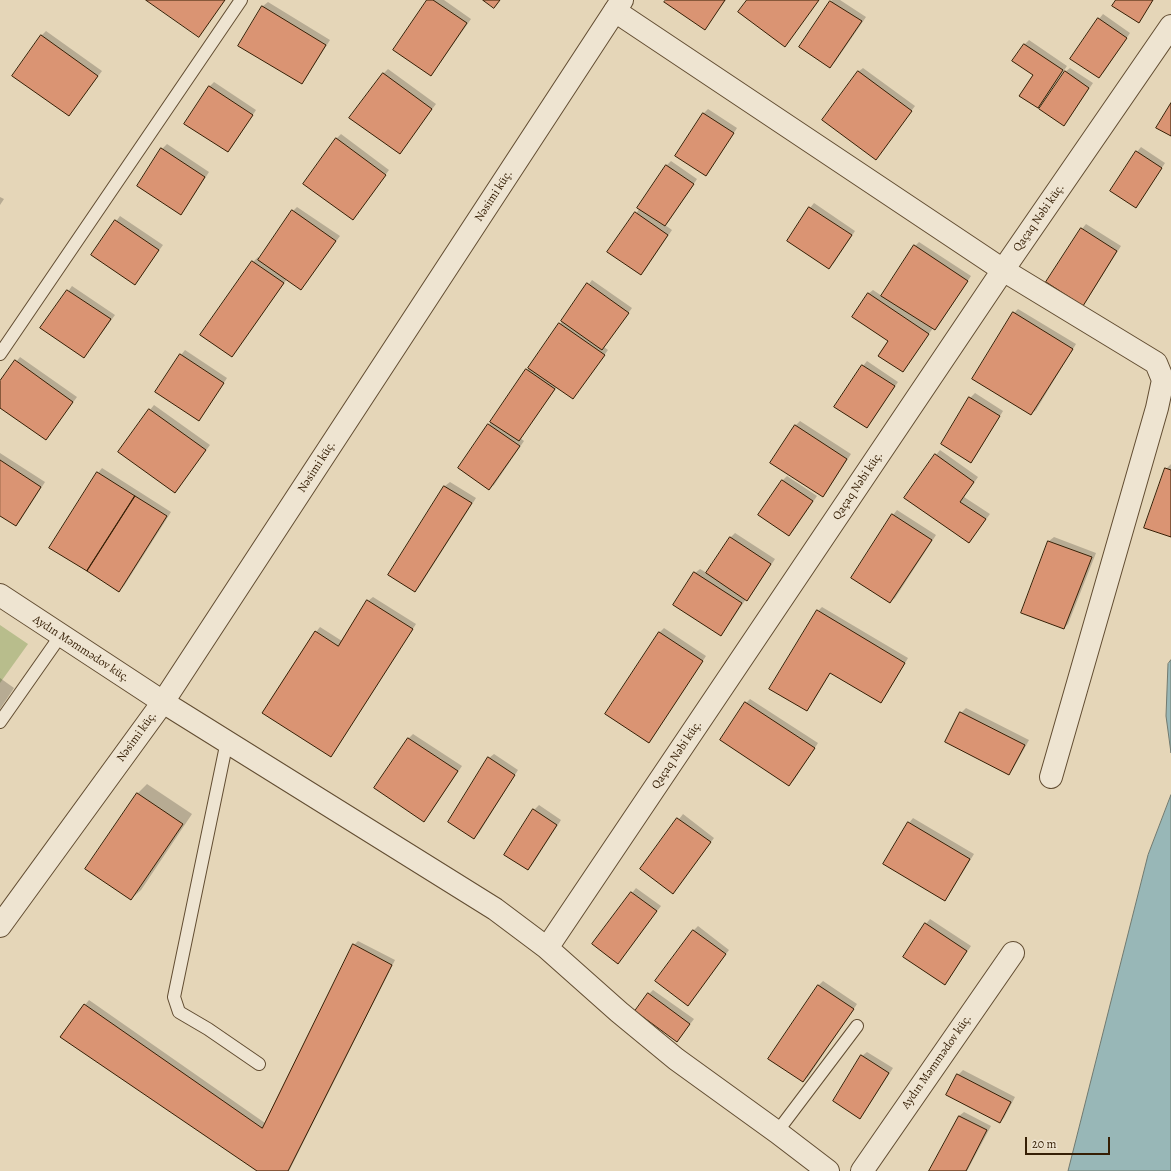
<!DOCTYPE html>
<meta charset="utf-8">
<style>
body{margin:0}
#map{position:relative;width:1171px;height:1171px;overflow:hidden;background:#e5d6b8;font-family:Alegreya,serif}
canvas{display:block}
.scale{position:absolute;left:1025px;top:1137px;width:85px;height:18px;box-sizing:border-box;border:2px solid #361f05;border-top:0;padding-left:5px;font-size:12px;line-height:14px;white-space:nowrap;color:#361f05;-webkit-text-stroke:3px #eee4d1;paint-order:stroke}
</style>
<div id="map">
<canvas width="1171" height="1171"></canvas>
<div class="scale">20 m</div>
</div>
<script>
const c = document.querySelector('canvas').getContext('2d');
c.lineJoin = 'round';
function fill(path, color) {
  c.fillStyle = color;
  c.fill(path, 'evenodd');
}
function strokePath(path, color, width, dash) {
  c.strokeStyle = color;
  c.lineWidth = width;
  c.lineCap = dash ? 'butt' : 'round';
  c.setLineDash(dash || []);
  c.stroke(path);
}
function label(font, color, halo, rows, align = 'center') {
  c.font = font + ' Alegreya,serif';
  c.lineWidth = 3;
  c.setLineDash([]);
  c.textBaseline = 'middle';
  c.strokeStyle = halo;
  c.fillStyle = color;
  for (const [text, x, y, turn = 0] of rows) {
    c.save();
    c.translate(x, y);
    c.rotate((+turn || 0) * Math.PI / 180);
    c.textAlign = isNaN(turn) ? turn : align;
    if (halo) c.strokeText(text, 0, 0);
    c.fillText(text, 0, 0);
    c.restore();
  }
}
fill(new Path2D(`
 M 0,625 L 28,644 L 0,683 Z`), '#b8bd8c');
const water = new Path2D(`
 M 1171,660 L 1171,753 L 1166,716 L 1168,664 Z
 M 1171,795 L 1171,1171 L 1068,1171 L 1148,855 Z`);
fill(water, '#98b7b7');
strokePath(water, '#717a70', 1);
fill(new Path2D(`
 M 429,0 L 444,0 L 471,19 L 435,70 L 431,75 Z
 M 667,0 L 726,0 L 705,28 Z
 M 832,0 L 840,0 L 866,17 L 835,62 L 830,66 L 801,46 Z
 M 268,2 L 330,40 L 306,78 L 302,83 L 240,45 L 263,6 Z
 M 1103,14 L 1130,33 L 1104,72 L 1099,77 L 1099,19 Z
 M 46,31 L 102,71 L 69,115 L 41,36 Z
 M 1029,40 L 1067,66 L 1042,103 L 1038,107 L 1035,75 L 1024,45 Z
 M 863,68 L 915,106 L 876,158 L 858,72 Z
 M 1070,68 L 1093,83 L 1068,120 L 1063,125 L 1065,72 Z
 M 388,69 L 436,104 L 399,153 L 383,74 Z
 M 214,82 L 256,110 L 232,147 L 228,151 L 209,87 Z
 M 708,109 L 737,128 L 710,170 L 705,175 L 676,156 L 704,113 Z
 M 341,134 L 389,170 L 357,214 L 336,139 Z
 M 167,144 L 209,172 L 185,209 L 180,213 L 138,186 L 162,149 Z
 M 1141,147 L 1165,163 L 1140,202 L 1136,207 L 1137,152 Z
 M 671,161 L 697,179 L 669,221 L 665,225 L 672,230 L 645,270 L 641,274 L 608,252 L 640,208 L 666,166 Z
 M 0,197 L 4,199 L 0,205 Z
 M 814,203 L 855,231 L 834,263 L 829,267 L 810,208 Z
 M 297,207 L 340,236 L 301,289 L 287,279 L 232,356 L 201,334 L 253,262 L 258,257 L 260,259 L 293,211 Z
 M 120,216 L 163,245 L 135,284 L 92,255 Z
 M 1086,224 L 1121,246 L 1087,300 L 1083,304 L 1082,229 Z
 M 919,242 L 971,276 L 939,325 L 935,329 L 933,328 L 907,366 L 903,371 L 868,294 L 873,290 L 882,296 L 915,246 Z
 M 592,280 L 632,308 L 604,347 L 608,350 L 577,393 L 573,398 L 557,387 L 520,438 L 524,441 L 494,485 L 489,489 L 459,468 L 527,370 Z
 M 72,286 L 115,315 L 84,357 L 42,328 Z
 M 1018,309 L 1076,344 L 1036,410 L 1031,414 L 1014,313 Z
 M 185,350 L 227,378 L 203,415 L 199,419 L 181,355 Z
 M 20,357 L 77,397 L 46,439 L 0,406 L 0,383 Z
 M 867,361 L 898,382 L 871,422 L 867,427 L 863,366 Z
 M 975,393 L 1003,411 L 975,457 L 971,462 L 970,398 Z
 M 154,405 L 210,445 L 175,492 L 150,410 Z
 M 800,421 L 851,454 L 827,491 L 822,496 L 796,425 Z
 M 940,450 L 978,477 L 964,497 L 990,514 L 969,542 L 936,455 Z
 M 0,453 L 45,482 L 20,521 L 16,525 L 0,515 Z
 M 1171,464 L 1171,536 L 1166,469 Z
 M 102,468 L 171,512 L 124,586 L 119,591 L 98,473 Z
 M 787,476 L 817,496 L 793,531 L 789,535 L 759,515 L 783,480 Z
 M 450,482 L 476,498 L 419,587 L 415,591 L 389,574 L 445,486 Z
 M 897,510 L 936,535 L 895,598 L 890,602 L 893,515 Z
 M 735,533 L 775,559 L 751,595 L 747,600 L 746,599 L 725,630 L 721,635 L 695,573 L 700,569 L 707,573 L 731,537 Z
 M 1054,537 L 1096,553 L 1068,624 L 1064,628 L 1022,612 L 1049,541 Z
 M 373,597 L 416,624 L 335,751 L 331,756 L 316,632 L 320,627 L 342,641 L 368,601 Z
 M 822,607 L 908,658 L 885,697 L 880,702 L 831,672 L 811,705 L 806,710 L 818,611 Z
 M 664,628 L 706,656 L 653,737 L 649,741 L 659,633 Z
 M 0,678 L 14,688 L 0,709 Z
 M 750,699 L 818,743 L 794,780 L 789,785 L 746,703 Z
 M 966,708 L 1029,740 L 1013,769 L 1009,774 L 946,741 L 961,713 Z
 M 413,734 L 462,766 L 428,816 L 424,821 L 375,788 L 409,738 Z
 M 494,754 L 518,770 L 479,833 L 474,837 L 489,758 Z
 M 147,784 L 192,814 L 141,890 L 131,899 L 87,869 L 138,793 Z
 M 539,805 L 561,820 L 532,865 L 528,869 L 505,854 L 534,810 Z
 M 683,814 L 714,838 L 677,888 L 641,869 Z
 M 913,818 L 974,854 L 949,895 L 945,900 L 909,823 Z
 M 636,888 L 661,906 L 622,958 L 632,893 Z
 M 930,919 L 971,946 L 949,979 L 945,983 L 926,924 Z
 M 698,926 L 729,950 L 688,1005 L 693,931 Z
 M 358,941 L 395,960 L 289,1171 L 259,1171 L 85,1005 L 89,1000 L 265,1123 L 354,945 Z
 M 823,981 L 857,1004 L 808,1077 L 803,1081 L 769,1058 L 819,985 Z
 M 653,990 L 694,1019 L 677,1041 L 649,994 Z
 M 867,1052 L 893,1068 L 864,1113 L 860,1117 L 862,1056 Z
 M 963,1070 L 1015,1097 L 1004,1118 L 1000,1122 L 948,1094 L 958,1075 Z
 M 964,1112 L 991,1126 L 967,1171 L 930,1171 L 959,1116 Z`), '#0003');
const building = new Path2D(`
 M 146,0 L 225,0 L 199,37 Z
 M 427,0 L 433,0 L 467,23 L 431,76 L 393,50 Z
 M 483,0 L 500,0 L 494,8 Z
 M 666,0 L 725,0 L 705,30 L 664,2 Z
 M 747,0 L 819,0 L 785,47 L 738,12 Z
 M 1116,0 L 1153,0 L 1139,23 L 1112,6 Z
 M 830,1 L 862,21 L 830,68 L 799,47 Z
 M 262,6 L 326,45 L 302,84 L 238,46 Z
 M 1098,18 L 1127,38 L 1099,78 L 1070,59 Z
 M 41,35 L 98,76 L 69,116 L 12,76 Z
 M 1024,44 L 1063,70 L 1038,108 L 1019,96 L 1033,75 L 1012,61 Z
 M 858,71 L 912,111 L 876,160 L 822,120 Z
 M 1065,71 L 1089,88 L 1064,126 L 1039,109 Z
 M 383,73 L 432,109 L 400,154 L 349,118 Z
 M 209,86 L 253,115 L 228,152 L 184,124 Z
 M 1171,103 L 1171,136 L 1156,128 Z
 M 703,113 L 734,133 L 706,176 L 675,156 Z
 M 336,138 L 386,175 L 353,220 L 303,184 Z
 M 161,148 L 205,177 L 181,215 L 137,186 Z
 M 1136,151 L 1162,168 L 1136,208 L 1110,191 Z
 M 666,165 L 694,184 L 665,226 L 637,208 Z
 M 809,207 L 852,235 L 829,269 L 787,241 Z
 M 292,210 L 336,241 L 301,290 L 258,260 Z
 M 635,212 L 668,235 L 641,275 L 607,252 Z
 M 115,220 L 159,250 L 135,285 L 91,255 Z
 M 1081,228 L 1117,251 L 1083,306 L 1046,282 Z
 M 914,245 L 968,281 L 935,330 L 881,296 Z
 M 252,261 L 284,283 L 232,357 L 200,335 Z
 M 587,283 L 629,313 L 602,350 L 561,321 Z
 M 67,290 L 111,319 L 84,358 L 40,328 Z
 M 868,293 L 929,334 L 903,372 L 878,356 L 888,341 L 852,317 Z
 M 1013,312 L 1073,349 L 1031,415 L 972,379 Z
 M 559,323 L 605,355 L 573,399 L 528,368 Z
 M 180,354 L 224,383 L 199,421 L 155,392 Z
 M 15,360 L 73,402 L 46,440 L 0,408 L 0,381 Z
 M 862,365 L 895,386 L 867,428 L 834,407 Z
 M 526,369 L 555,389 L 519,441 L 490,422 Z
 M 969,397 L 1000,416 L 971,463 L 941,444 Z
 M 149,409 L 206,450 L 175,493 L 118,452 Z
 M 488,424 L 520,446 L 489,490 L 458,468 Z
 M 795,425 L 847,459 L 823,497 L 770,463 Z
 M 935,454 L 974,482 L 960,502 L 986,519 L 969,543 L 904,498 Z
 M 0,460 L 41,487 L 16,526 L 0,516 Z
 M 1165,468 L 1171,470 L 1171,537 L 1144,528 Z
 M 97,472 L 135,496 L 87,571 L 49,548 Z
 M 782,480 L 813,501 L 789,536 L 758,515 Z
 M 444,486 L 472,503 L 415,592 L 388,575 Z
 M 135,496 L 167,516 L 119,592 L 87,571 Z
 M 892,514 L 932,540 L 890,603 L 851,578 Z
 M 730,537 L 771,564 L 747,601 L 706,573 Z
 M 1048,541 L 1092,557 L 1064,629 L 1021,613 Z
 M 694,572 L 742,603 L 721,636 L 673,605 Z
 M 367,600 L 413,629 L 331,757 L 262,713 L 315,631 L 338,646 Z
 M 817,610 L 905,663 L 881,703 L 830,673 L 807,711 L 769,689 Z
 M 659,632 L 703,661 L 649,743 L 605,714 Z
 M 745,702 L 815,748 L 789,786 L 720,740 Z
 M 960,712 L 1025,745 L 1009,775 L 945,742 Z
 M 408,738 L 458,771 L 424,822 L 374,788 Z
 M 488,757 L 515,775 L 474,839 L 448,822 Z
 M 137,793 L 183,824 L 131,900 L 85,869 Z
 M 533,809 L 557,825 L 528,870 L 504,855 Z
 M 677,818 L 711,842 L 673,894 L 640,869 Z
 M 908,822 L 970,859 L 945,901 L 883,864 Z
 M 631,892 L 657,911 L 618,964 L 592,944 Z
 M 925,923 L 967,951 L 945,985 L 903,957 Z
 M 693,930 L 726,954 L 688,1006 L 655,981 Z
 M 353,944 L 392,965 L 288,1171 L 257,1171 L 60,1037 L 84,1004 L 262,1128 Z
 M 818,985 L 854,1009 L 803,1082 L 768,1059 Z
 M 648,993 L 690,1024 L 677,1042 L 635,1011 Z
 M 861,1055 L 889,1073 L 860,1119 L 833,1101 Z
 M 957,1074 L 1011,1102 L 1000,1123 L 946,1095 Z
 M 959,1116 L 987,1130 L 966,1171 L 929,1171 Z`);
fill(building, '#da9473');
strokePath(building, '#361f05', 1);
const service = new Path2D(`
 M 0,354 L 241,0
 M 0,722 L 61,635
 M 227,741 L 174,997 L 179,1012 L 208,1029 L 259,1064
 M 777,1132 L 857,1026`);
const minor = new Path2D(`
 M 615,11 L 1003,270 L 1156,363 L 1163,380 L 1157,408 L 1051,777
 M 0,926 L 163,702 L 495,909 L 547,948 L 619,1012 L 676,1059 L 777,1132 L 828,1171
 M 547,948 L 1003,270 L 1171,26
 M 862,1171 L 1013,953`);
const tertiary = new Path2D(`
 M 0,595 L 163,702 L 622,0`);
strokePath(service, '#624d32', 14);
strokePath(minor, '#624d32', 24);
strokePath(tertiary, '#624d32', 24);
strokePath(service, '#eee4d1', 12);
strokePath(minor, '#eee4d1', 22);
strokePath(tertiary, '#eee4d1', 22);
label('12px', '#361f05', '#eee4d1', [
 ["Nəsimi küç.",494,196,-57],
 ["Qaçaq Nəbi küç.",1039,218,-55],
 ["Nəsimi küç.",317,467,-57],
 ["Qaçaq Nəbi küç.",858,486,-56],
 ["Aydın Məmmədov küç.",81,649,33],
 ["Nəsimi küç.",137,737,-54],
 ["Qaçaq Nəbi küç.",677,755,-56],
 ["Aydın Məmmədov küç.",937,1062,-55]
]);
</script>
